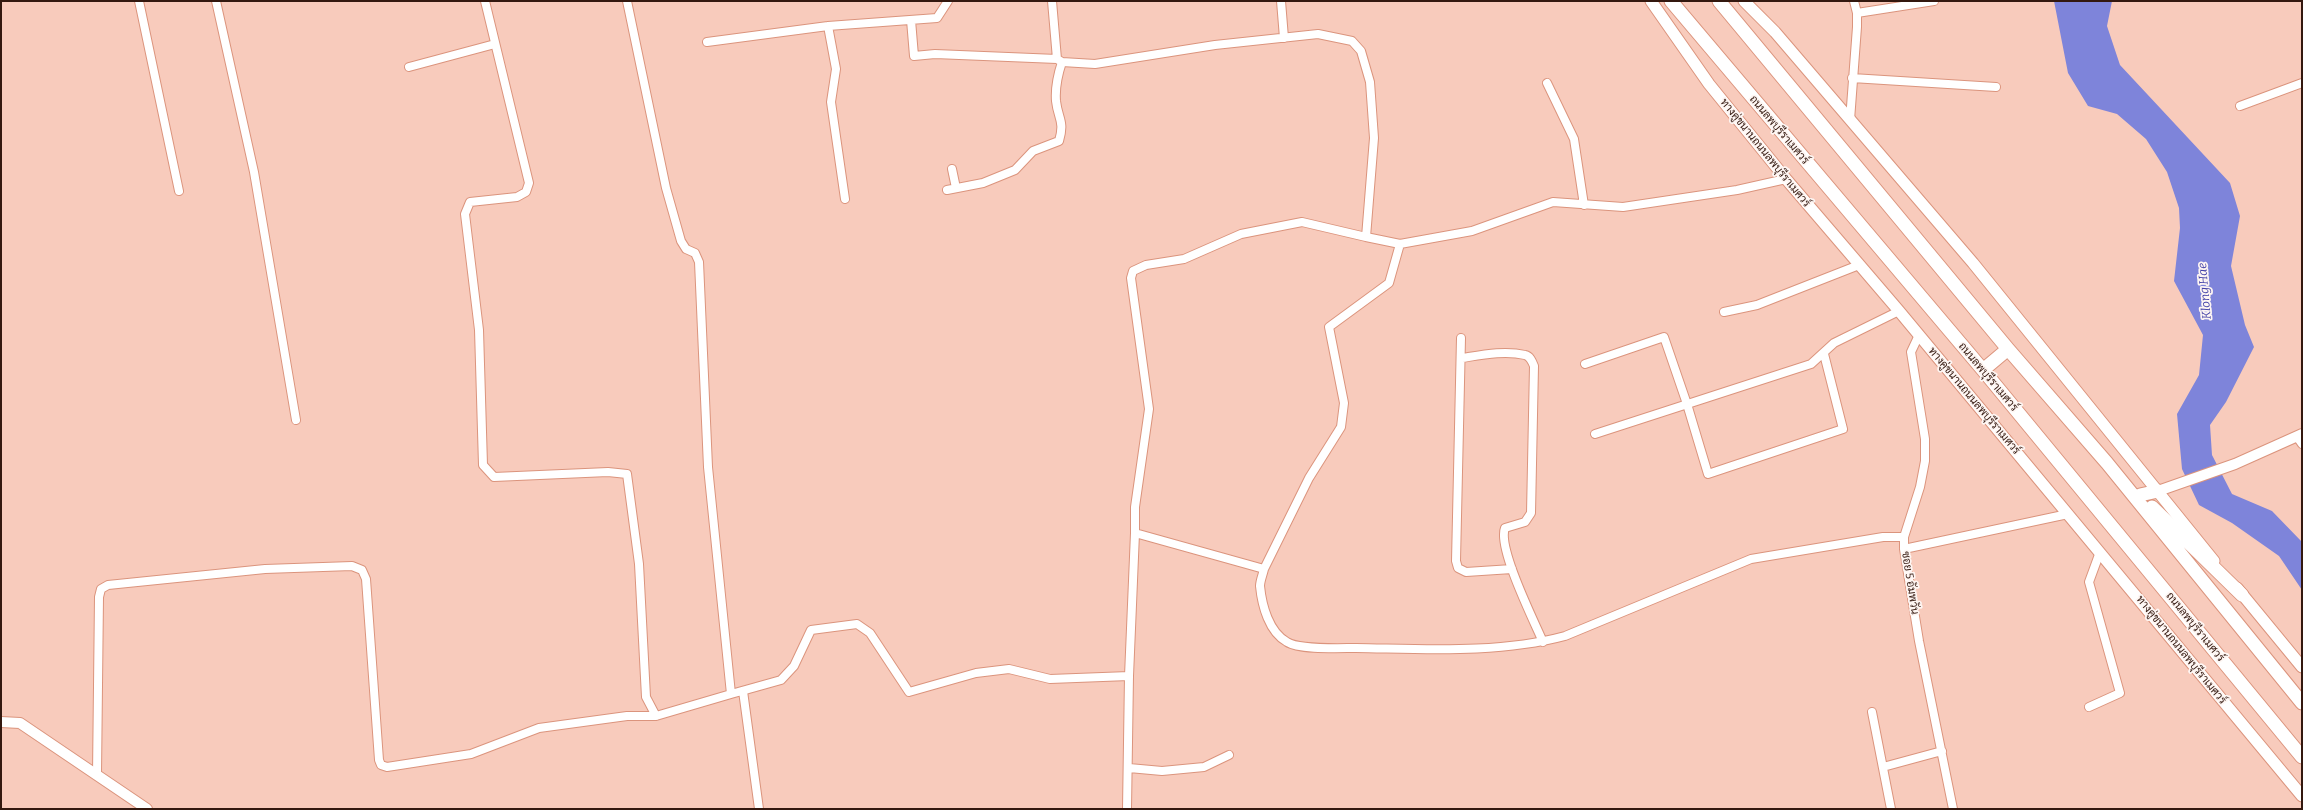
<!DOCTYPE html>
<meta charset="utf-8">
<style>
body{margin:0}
#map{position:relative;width:2303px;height:810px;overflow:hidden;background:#f8cbbc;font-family:Bitter,serif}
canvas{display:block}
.frame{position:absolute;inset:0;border:2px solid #33180f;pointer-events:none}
</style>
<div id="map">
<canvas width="2303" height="810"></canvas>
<div class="frame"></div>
</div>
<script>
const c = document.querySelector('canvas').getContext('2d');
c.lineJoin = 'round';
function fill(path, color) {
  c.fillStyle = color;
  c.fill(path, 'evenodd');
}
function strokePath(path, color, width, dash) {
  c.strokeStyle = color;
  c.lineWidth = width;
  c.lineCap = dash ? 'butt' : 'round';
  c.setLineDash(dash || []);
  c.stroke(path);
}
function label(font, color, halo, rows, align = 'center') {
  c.font = font + ' Bitter,Sarabun,serif';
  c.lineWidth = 3.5;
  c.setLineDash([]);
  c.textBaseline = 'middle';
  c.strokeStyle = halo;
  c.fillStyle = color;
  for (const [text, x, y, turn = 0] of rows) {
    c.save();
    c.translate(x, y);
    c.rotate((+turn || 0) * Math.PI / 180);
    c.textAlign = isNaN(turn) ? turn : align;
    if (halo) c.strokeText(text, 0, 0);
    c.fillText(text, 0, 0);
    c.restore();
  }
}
fill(new Path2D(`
 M 2054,1 L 2112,1 L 2107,26 L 2120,65 L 2230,183 L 2240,216 L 2231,266 L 2245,325 L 2254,347 L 2226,402 L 2210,425 L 2212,455 L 2232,494 L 2272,511 L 2302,542 L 2302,590 L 2279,556 L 2232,523 L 2199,505 L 2182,469 L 2177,414 L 2199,375 L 2203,335 L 2174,281 L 2180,228 L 2179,208 L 2167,172 L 2146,139 L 2117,114 L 2088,106 L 2068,73 Z`), '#7e84da');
const minor = new Path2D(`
 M 139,1 L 179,191
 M 216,1 L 254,172 L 296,420
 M 485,1 L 529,183 L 526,192 L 517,197 L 470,202 L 465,214 L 479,330 L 483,465 L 494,477 L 608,472 L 627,474 L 639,564 L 646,697 L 656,716 L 731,694
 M 627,1 L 666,188 L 681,241 L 686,249 L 695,253 L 699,262 L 708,467 L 731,694 L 781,680 L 794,666 L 811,630 L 857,624 L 870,633 L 909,692 L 976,673 L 1009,669 L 1050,679 L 1129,676
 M 1052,1 L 1057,59 L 1062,62 L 1095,64 L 1215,45 L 1318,34 L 1352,41 L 1361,51 L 1370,82 L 1374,138 L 1366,237 L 1400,244 L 1472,231 L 1553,202 L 1623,207 L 1737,190 L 1786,179
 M 1281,1 L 1284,38
 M 1857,13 L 1934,1
 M 911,20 L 914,56 L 935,54 L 1057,59
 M 828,26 L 836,69 L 831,102 L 845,199
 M 707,42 L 828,26 L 937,18 L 948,1
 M 409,67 L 495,44
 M 1852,78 L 1996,87
 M 1547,83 L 1574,139 L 1584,205
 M 2240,106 L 2302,83
 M 1850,120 L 1857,27 L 1857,13 L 1854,1
 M 952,169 L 956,188
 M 947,190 L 983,183 L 1015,170 L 1033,151 L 1059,141 C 1065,121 1058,119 1056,101 C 1055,88 1058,74 1062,62
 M 1724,312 L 1757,305 L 1859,265
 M 1919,335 L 1911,352 L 1925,439 L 1925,461 L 1920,487 L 1904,537 L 1904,549 L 1919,641 L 1953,809
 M 1461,338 L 1456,561 L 1458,568 L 1466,572 L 1512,569
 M 1462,358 C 1481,355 1505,350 1525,355 C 1530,356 1532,361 1534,366 L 1531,513 L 1525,522 L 1505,528 C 1497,547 1534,621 1543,642
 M 1585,364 L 1664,337 L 1687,404 L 1708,474 L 1843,429 L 1824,354
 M 1595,434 L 1811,364 L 1834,343 L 1899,311
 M 2297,437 L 2302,444
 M 1135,533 L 1135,507 L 1149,409 L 1131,278 L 1133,271 L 1146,265 L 1184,259 L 1241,234 L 1302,222 L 1366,237
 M 1904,549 L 2068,514
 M 1264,569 C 1263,574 1260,581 1260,586 C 1262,606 1269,632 1287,642 C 1299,650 1340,648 1356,648 C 1425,649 1498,654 1565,636 L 1751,559 L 1883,537 L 1904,537
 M 743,691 L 759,809
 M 2089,707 L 2120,693 L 2089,582 L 2100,552
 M 1872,712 L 1891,809
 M 1883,767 L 1942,751
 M 1129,768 L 1162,771 L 1204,767 L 1229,755
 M 97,774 L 99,597 L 101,589 L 108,585 L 265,569 L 352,566 L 362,570 L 366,579 L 379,760 L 381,765 L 387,767 L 471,754 L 539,728 L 627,716 L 656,716
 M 1127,809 L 1129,676 L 1135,533 L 1264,569 L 1309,478 L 1341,427 L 1344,403 L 1329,327 L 1389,283 L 1400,244`);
const tertiary = new Path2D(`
 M 2158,491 L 2235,464 L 2302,434
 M 1,722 L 20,723 L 147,809`);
const secondary = new Path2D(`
 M 1651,1 L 1709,84 L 1786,179 L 1899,311 L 2302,796
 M 1744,1 L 1775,32 L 1973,263 L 2214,561
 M 2237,588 L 2302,667`);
const primary = new Path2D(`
 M 1671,1 L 1983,370 L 2302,757
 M 1719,1 L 2008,349 L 2107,463 L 2302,703
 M 1983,370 L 2008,349
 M 2140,495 L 2158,491
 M 2152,507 L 2242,595`);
strokePath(minor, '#db947d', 10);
strokePath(tertiary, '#db947d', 12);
strokePath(secondary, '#db947d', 13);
strokePath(primary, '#db947d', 15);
strokePath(minor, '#fff', 8);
strokePath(tertiary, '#fff', 10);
strokePath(secondary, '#fff', 11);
strokePath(primary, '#fff', 13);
label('11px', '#33180f', '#fef6f3', [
 ["ถนนลพบุรีราเมศวร์",1779,130,50],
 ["ทางคู่ขนานถนนลพบุรีราเมศวร์",1765,153,51],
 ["ถนนลพบุรีราเมศวร์",1988,377,50],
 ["ทางคู่ขนานถนนลพบุรีราเมศวร์",1974,401,50],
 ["ซอย 5 อัมพวัน",1910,583,81],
 ["ถนนลพบุรีราเมศวร์",2195,627,51],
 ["ทางคู่ขนานถนนลพบุรีราเมศวร์",2181,650,51]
]);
label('italic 12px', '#4543a8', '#fef6f3', [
 ["Klong Hae",2205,291,-95]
]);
</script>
